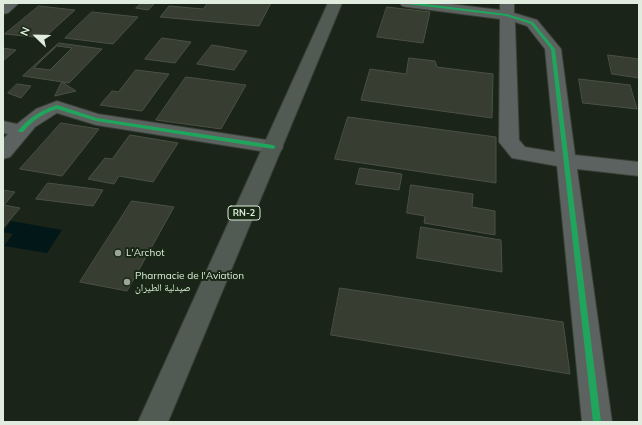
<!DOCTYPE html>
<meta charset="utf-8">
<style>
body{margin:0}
#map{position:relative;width:642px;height:425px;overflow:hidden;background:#1a2418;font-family:Mulish,sans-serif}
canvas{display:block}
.frame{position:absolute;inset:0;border:4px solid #e0ecde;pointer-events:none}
.north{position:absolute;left:16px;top:16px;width:40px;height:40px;-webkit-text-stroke:3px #172814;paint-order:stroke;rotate:293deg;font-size:11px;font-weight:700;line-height:16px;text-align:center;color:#e0ecde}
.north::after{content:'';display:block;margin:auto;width:14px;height:18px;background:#e0ecde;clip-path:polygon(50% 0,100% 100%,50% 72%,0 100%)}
</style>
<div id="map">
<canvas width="642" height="425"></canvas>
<div class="frame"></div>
<div class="north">N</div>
</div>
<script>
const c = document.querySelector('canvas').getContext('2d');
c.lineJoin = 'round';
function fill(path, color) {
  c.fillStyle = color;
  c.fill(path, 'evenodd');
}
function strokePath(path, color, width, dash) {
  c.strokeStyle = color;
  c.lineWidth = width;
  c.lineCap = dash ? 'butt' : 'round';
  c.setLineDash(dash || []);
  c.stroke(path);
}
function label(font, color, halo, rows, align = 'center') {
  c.font = font + ' Mulish,"Noto Naskh Arabic",sans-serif';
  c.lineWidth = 4;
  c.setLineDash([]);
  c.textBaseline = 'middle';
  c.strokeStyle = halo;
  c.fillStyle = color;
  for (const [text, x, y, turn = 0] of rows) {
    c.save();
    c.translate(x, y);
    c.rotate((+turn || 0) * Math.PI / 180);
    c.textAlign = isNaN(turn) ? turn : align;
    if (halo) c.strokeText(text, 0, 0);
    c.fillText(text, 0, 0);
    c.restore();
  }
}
fill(new Path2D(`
 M 11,221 L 62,230 L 47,253 L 4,246 L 13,234 L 3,232 Z`), '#021718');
const building = new Path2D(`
 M 142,3 L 155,3 L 148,10 L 136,8 Z
 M 208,3 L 271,3 L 259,26 L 160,17 L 169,6 L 203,9 Z
 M 39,6 L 75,10 L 44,38 L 5,34 Z
 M 387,7 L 430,12 L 423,43 L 377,37 Z
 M 92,12 L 138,17 L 113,44 L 65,38 Z
 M 162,38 L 191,42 L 175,63 L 145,59 Z
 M 59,43 L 102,49 L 69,83 L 23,76 Z
 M 212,45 L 247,51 L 234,70 L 197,64 Z
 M 57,46 L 72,48 L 50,70 L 34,68 Z
 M 3,48 L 16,50 L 3,61 Z
 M 608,55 L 639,59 L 639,78 L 612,74 Z
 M 409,58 L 435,61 L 437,67 L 493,74 L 492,118 L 361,100 L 370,69 L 406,74 Z
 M 136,70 L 169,74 L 142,111 L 100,105 L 112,91 L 118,92 Z
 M 186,77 L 246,85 L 221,129 L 156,120 Z
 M 579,79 L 630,85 L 637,109 L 583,103 Z
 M 62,82 L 76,91 L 55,96 Z
 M 17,84 L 31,86 L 21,98 L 8,93 Z
 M 348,117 L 496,137 L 496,183 L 335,159 Z
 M 61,123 L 99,129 L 62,176 L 20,169 Z
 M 130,135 L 178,143 L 153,182 L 119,176 L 114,184 L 88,179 L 105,158 L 112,159 Z
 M 360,168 L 402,174 L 399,190 L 356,184 Z
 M 48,183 L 103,190 L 93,206 L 36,199 Z
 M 411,185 L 473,194 L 472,207 L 495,211 L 495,235 L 424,223 L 425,216 L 407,213 Z
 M 3,190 L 15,192 L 4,205 L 20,208 L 3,228 Z
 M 132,201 L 174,207 L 127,291 L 80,282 Z
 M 421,227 L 501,240 L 502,272 L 417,258 Z
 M 340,288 L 563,322 L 570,374 L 331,335 Z`);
fill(building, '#383d32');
strokePath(building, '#4b5045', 1);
const minor = new Path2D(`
 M 3,3 L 19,3 L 8,13 L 3,14 Z
 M 400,3 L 443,3 L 500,10 L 500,3 L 514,3 L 514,13 L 537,20 L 561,49 L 575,155 L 639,162 L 639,176 L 577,169 L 612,422 L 582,422 L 557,166 L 512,158 L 499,142 L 500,19 L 407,7 L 402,6 ZM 515,22 L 527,26 L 545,49 L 555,152 L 525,147 L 519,140 Z
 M 57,101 L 98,114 L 273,141 L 280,142 L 283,147 L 280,152 L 273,153 L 96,125 L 57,113 L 35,127 L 10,157 L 3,159 L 3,139 L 8,134 L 3,133 L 3,121 L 17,124 L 36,109 Z`);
const major = new Path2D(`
 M 328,3 L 342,3 L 168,422 L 138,422 Z`);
strokePath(minor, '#373f35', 2);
strokePath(major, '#373f35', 2);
fill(minor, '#5c625f');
fill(major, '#515a53');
fill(new Path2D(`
 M 405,3 L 417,3 L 507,14 L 533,22 L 555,49 L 601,422 L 593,422 L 551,49 L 531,24 L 506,16 L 407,4 Z
 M 57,105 L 97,118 L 273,145 L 276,147 L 273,149 L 96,121 L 57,109 C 43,113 32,121 23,132 L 19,132 L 18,131 C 28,118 42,110 57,105 Z`), '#20a55d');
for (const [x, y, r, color] of [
 [118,253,4,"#9ba699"],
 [127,282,4,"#9ba699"]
]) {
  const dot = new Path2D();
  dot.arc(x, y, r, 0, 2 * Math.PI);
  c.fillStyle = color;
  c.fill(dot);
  strokePath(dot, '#172814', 1.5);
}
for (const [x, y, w] of [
 [244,213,32]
]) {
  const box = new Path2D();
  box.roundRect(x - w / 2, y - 7, w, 14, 3);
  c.fillStyle = '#172814';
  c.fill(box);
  strokePath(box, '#e0ecde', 1);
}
label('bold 9px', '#e0ecde', null, [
 ["RN-2",244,213]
]);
label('10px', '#e0ecde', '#172814', [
 ["L'Archot",126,253],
 ["Pharmacie de l'Aviation",135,276],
 ["صيدلية الطيران",135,288]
], 'left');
</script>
